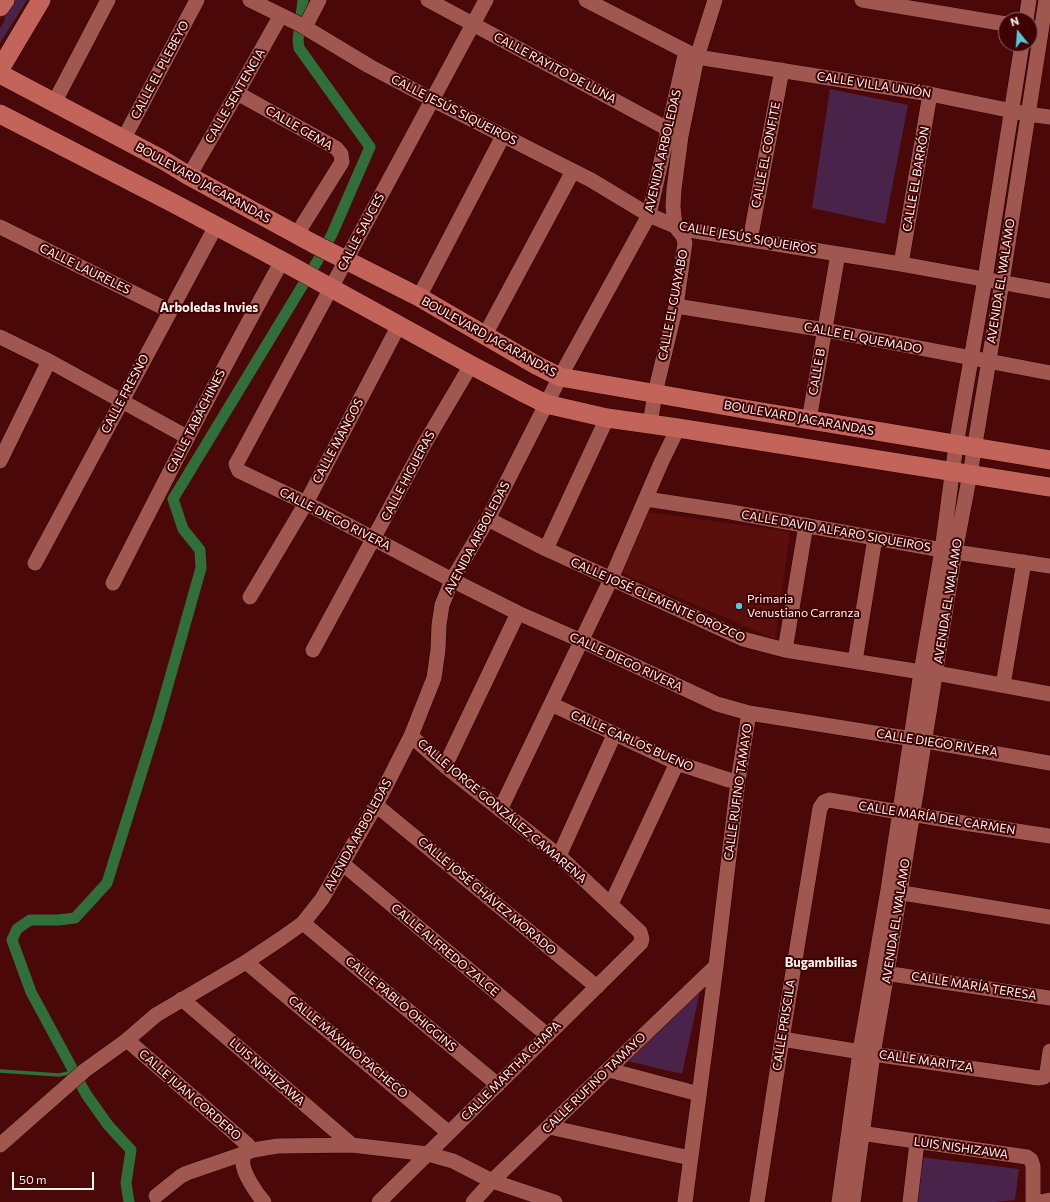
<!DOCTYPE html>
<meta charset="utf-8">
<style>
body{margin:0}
#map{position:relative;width:1050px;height:1202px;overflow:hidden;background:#4b0808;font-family:Commissioner,sans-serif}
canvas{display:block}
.north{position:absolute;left:998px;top:12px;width:40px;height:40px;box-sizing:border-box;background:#3f0001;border:1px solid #8a6161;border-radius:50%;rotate:343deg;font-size:11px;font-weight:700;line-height:16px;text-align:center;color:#fbf2f0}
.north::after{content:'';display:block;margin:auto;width:14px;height:18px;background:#53cbdb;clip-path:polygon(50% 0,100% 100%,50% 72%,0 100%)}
.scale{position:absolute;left:12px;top:1172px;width:82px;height:18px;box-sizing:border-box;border:2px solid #fbf2f0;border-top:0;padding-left:5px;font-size:12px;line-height:14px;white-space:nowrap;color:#fbf2f0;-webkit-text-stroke:3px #3f0001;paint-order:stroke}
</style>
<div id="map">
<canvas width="1050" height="1202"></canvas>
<div class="north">N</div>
<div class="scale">50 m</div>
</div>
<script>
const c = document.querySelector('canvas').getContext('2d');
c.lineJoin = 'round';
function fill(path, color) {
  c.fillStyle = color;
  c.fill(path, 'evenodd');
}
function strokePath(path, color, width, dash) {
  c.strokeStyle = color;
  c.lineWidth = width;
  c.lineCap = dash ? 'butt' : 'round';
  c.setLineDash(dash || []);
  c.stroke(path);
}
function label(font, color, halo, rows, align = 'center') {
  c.font = font + ' Commissioner,sans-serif';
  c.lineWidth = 4;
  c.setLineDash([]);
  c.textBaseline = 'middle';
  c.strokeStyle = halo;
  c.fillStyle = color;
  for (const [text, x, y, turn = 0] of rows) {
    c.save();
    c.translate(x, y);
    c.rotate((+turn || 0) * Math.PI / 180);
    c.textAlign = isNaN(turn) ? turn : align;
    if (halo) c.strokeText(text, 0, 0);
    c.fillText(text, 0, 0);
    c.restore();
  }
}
fill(new Path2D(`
 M 649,512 L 790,532 L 775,639 L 622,573 Z`), '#5b0f0d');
fill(new Path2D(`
 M 12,0 L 27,0 L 0,43 L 0,28 L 5,20 L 4,14 Z
 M 830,89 L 908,105 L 885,224 L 812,208 Z
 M 700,991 L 682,1074 L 627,1061 Z
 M 921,1157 L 1019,1169 L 1015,1200 L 994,1202 L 915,1202 Z`), '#492349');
strokePath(new Path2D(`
 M 0,1071 L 59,1075 L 74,1072`), '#306e3b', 3.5);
strokePath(new Path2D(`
 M 129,1202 L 126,1183 L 131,1150 L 108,1125 L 86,1094 L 31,992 L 12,940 L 17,929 L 30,920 L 58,920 L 75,918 L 107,883 L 158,720 L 201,568 L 200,550 L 183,529 L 173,499 L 318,260 L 332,234 L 370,147 L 299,48 L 298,40 L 303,0`), '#306e3b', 11);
const minor = new Path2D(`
 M 250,0 L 301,25 L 369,66 L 433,100 L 591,180 L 649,215 L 675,226 L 695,231 L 901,264 L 1050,291
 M 428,0 L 677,134
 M 486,0 L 240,457 L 236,464 L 239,471 L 306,503 L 452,580 L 518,613 L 582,641 L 717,704 L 749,713 L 925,741 L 1050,763
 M 586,0 L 697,57 L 930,94 L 1027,114 L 1050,117
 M 862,0 L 1006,24
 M 1026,20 L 1029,0
 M 305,27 L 319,0
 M 237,93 L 336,148 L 341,154 L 342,162 L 297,234
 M 54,103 L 108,0
 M 123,140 L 197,0
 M 189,176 L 237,93 L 281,15
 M 0,227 L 170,311
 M 750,240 L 782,70
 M 901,264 L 930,94
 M 419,297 L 503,136
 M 676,306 L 825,330 L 1050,373
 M 485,335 L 573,171
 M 0,337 L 49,361 L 187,437
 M 809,420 L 838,254
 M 650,424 L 655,393 L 676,306 L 685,243 L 683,236 L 675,226 L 673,206 L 674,189 L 681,136 L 697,57 L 715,0
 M 0,461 L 49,361
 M 646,499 L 731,512 L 942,550 L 1050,566
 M 488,519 L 546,549 L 743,639 L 785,650 L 921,672 L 936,673 L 1050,694
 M 546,549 L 607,418
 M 35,563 L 216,226
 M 113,583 C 168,475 223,367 282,261
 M 250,597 L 306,503 L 399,325
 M 313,650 L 425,443 L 471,365
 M 785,650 L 806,525
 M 855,661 L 875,538
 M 1003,685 L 1024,562
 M 551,704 L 677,763 L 729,780 L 738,781
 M 445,766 L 518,613
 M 376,805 L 597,987
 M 500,810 L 611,579 L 661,463 L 678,428
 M 559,856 L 614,735
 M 343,864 L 547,1035
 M 890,891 L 1050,917
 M 611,904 L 677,763
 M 303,923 L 498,1085
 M 246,962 L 449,1133
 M 878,972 L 1050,998
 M 182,999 L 352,1145
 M 782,1039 L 873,1054 L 1038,1078 L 1044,1077 L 1047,1072 L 1050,1051
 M 127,1040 L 248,1145 C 247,1150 243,1155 243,1160 C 241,1171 257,1194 264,1202
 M 609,1070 L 699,1094
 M 549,1127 L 690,1158
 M 853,1132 L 1027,1157 L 1031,1160 L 1033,1166 L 1033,1202
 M 0,1145 L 84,1071 L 127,1040 L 156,1015 L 246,962 L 282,938 L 303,923 L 322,899 L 376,805 L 411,736 L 434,678 L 438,650 L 439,625 L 442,605 L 452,580 L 488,519 L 560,377 L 649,215 L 686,51
 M 156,1196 L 181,1176 L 187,1173 L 254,1150 L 265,1148 L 278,1146 L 352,1145 L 428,1154 L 453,1161 L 492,1181 L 555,1202
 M 379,1202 L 641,943 L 642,939 L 640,932 L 559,856 L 445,766 L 411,736
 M 473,1202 L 492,1181 L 716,966 L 738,781 L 749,713
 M 685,1202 L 716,966
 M 757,1202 L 782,1039 L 820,808 L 824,802 L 829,800 L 964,823 L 1050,836
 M 839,1202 L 860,1051 L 888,890 L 921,672 L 942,550 L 956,445 L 985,279 L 1022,44
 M 853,1202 L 873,1054 L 887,973 L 955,552 L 970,474 L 1002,282 L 1046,0
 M 910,1202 L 917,1142
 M 1040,1202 L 1050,1200`);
const major = new Path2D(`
 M 0,7 L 5,0
 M 0,69 L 41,0
 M 0,74 L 163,160 L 189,176 L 314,244 L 419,297 L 536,365 L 560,377 L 738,408 L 1050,460
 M 0,114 L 175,204 L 282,261 L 471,365 L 524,393 L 546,404 L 607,418 L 678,428 L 1050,487`);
strokePath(minor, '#290000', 16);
strokePath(major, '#290000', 20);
strokePath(minor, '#a0574f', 15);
strokePath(major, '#c2645a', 19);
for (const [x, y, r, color] of [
 [739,606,4,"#53cbdb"]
]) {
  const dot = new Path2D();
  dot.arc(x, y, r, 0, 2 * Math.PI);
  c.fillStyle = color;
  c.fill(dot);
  strokePath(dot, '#3f0001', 1.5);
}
label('12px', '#fbf2f0', '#3f0001', [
 ["CALLE RAYITO DE LUNA",555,68,28],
 ["CALLE EL PLEBEYO",160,70,-62],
 ["CALLE VILLA UNIÓN",874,85,9],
 ["CALLE SENTENCIA",235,96,-60],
 ["CALLE JESÚS SIQUEIROS",454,110,27],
 ["CALLE GEMA",299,128,30],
 ["AVENIDA ARBOLEDAS",663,151,-77],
 ["CALLE EL CONFITE",766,155,-79],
 ["CALLE EL BARRÓN",916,179,-80],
 ["BOULEVARD JACARANDAS",203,183,29],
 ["CALLE SAUCES",361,232,-62],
 ["CALLE JESÚS SIQUEIROS",748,238,10],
 ["CALLE LAURELES",85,269,26],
 ["AVENIDA EL WALAMO",1001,281,-81],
 ["CALLE EL GUAYABO",673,305,-79],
 ["BOULEVARD JACARANDAS",489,337,29],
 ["CALLE EL QUEMADO",863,338,11],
 ["CALLE B",817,372,-80],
 ["CALLE FRESNO",125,394,-62],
 ["BOULEVARD JACARANDAS",799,418,10],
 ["CALLE TABACHINES",196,421,-63],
 ["CALLE MANGOS",338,441,-62],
 ["CALLE HIGUERAS",408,476,-62],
 ["CALLE DIEGO RIVERA",335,519,27],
 ["CALLE DAVID ALFARO SIQUEIROS",836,531,10],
 ["AVENIDA ARBOLEDAS",477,538,-62],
 ["CALLE JOSÉ CLEMENTE OROZCO",658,600,24],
 ["AVENIDA EL WALAMO",948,601,-81],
 ["CALLE DIEGO RIVERA",626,662,25],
 ["CALLE CARLOS BUENO",632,741,24],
 ["CALLE DIEGO RIVERA",937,743,9],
 ["CALLE RUFINO TAMAYO",738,792,-82],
 ["CALLE JORGE GONZÁLEZ CAMARENA",502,811,40],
 ["CALLE MARÍA DEL CARMEN",937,818,9],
 ["AVENIDA ARBOLEDAS",358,835,-61],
 ["CALLE JOSÉ CHÁVEZ MORADO",487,896,40],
 ["AVENIDA EL WALAMO",896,921,-81],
 ["CALLE ALFREDO ZALCE",445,950,40],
 ["CALLE MARÍA TERESA",974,986,9],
 ["CALLE PABLO OHIGGINS",401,1004,40],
 ["CALLE PRISCILA",784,1025,-81],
 ["CALLE MÁXIMO PACHECO",348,1047,40],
 ["CALLE MARITZA",926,1061,8],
 ["CALLE MARTHA CHAPA",511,1071,-45],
 ["LUIS NISHIZAWA",267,1072,41],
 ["CALLE RUFINO TAMAYO",594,1083,-44],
 ["CALLE JUAN CORDERO",190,1095,41],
 ["LUIS NISHIZAWA",961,1148,8]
]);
label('12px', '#fbf2f0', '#3f0001', [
 ["Primaria",747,599],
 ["Venustiano Carranza",747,613]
], 'left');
label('bold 13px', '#fbf2f0', '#3f0001', [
 ["Arboledas Invies",209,308],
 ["Bugambilias",821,963]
]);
</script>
